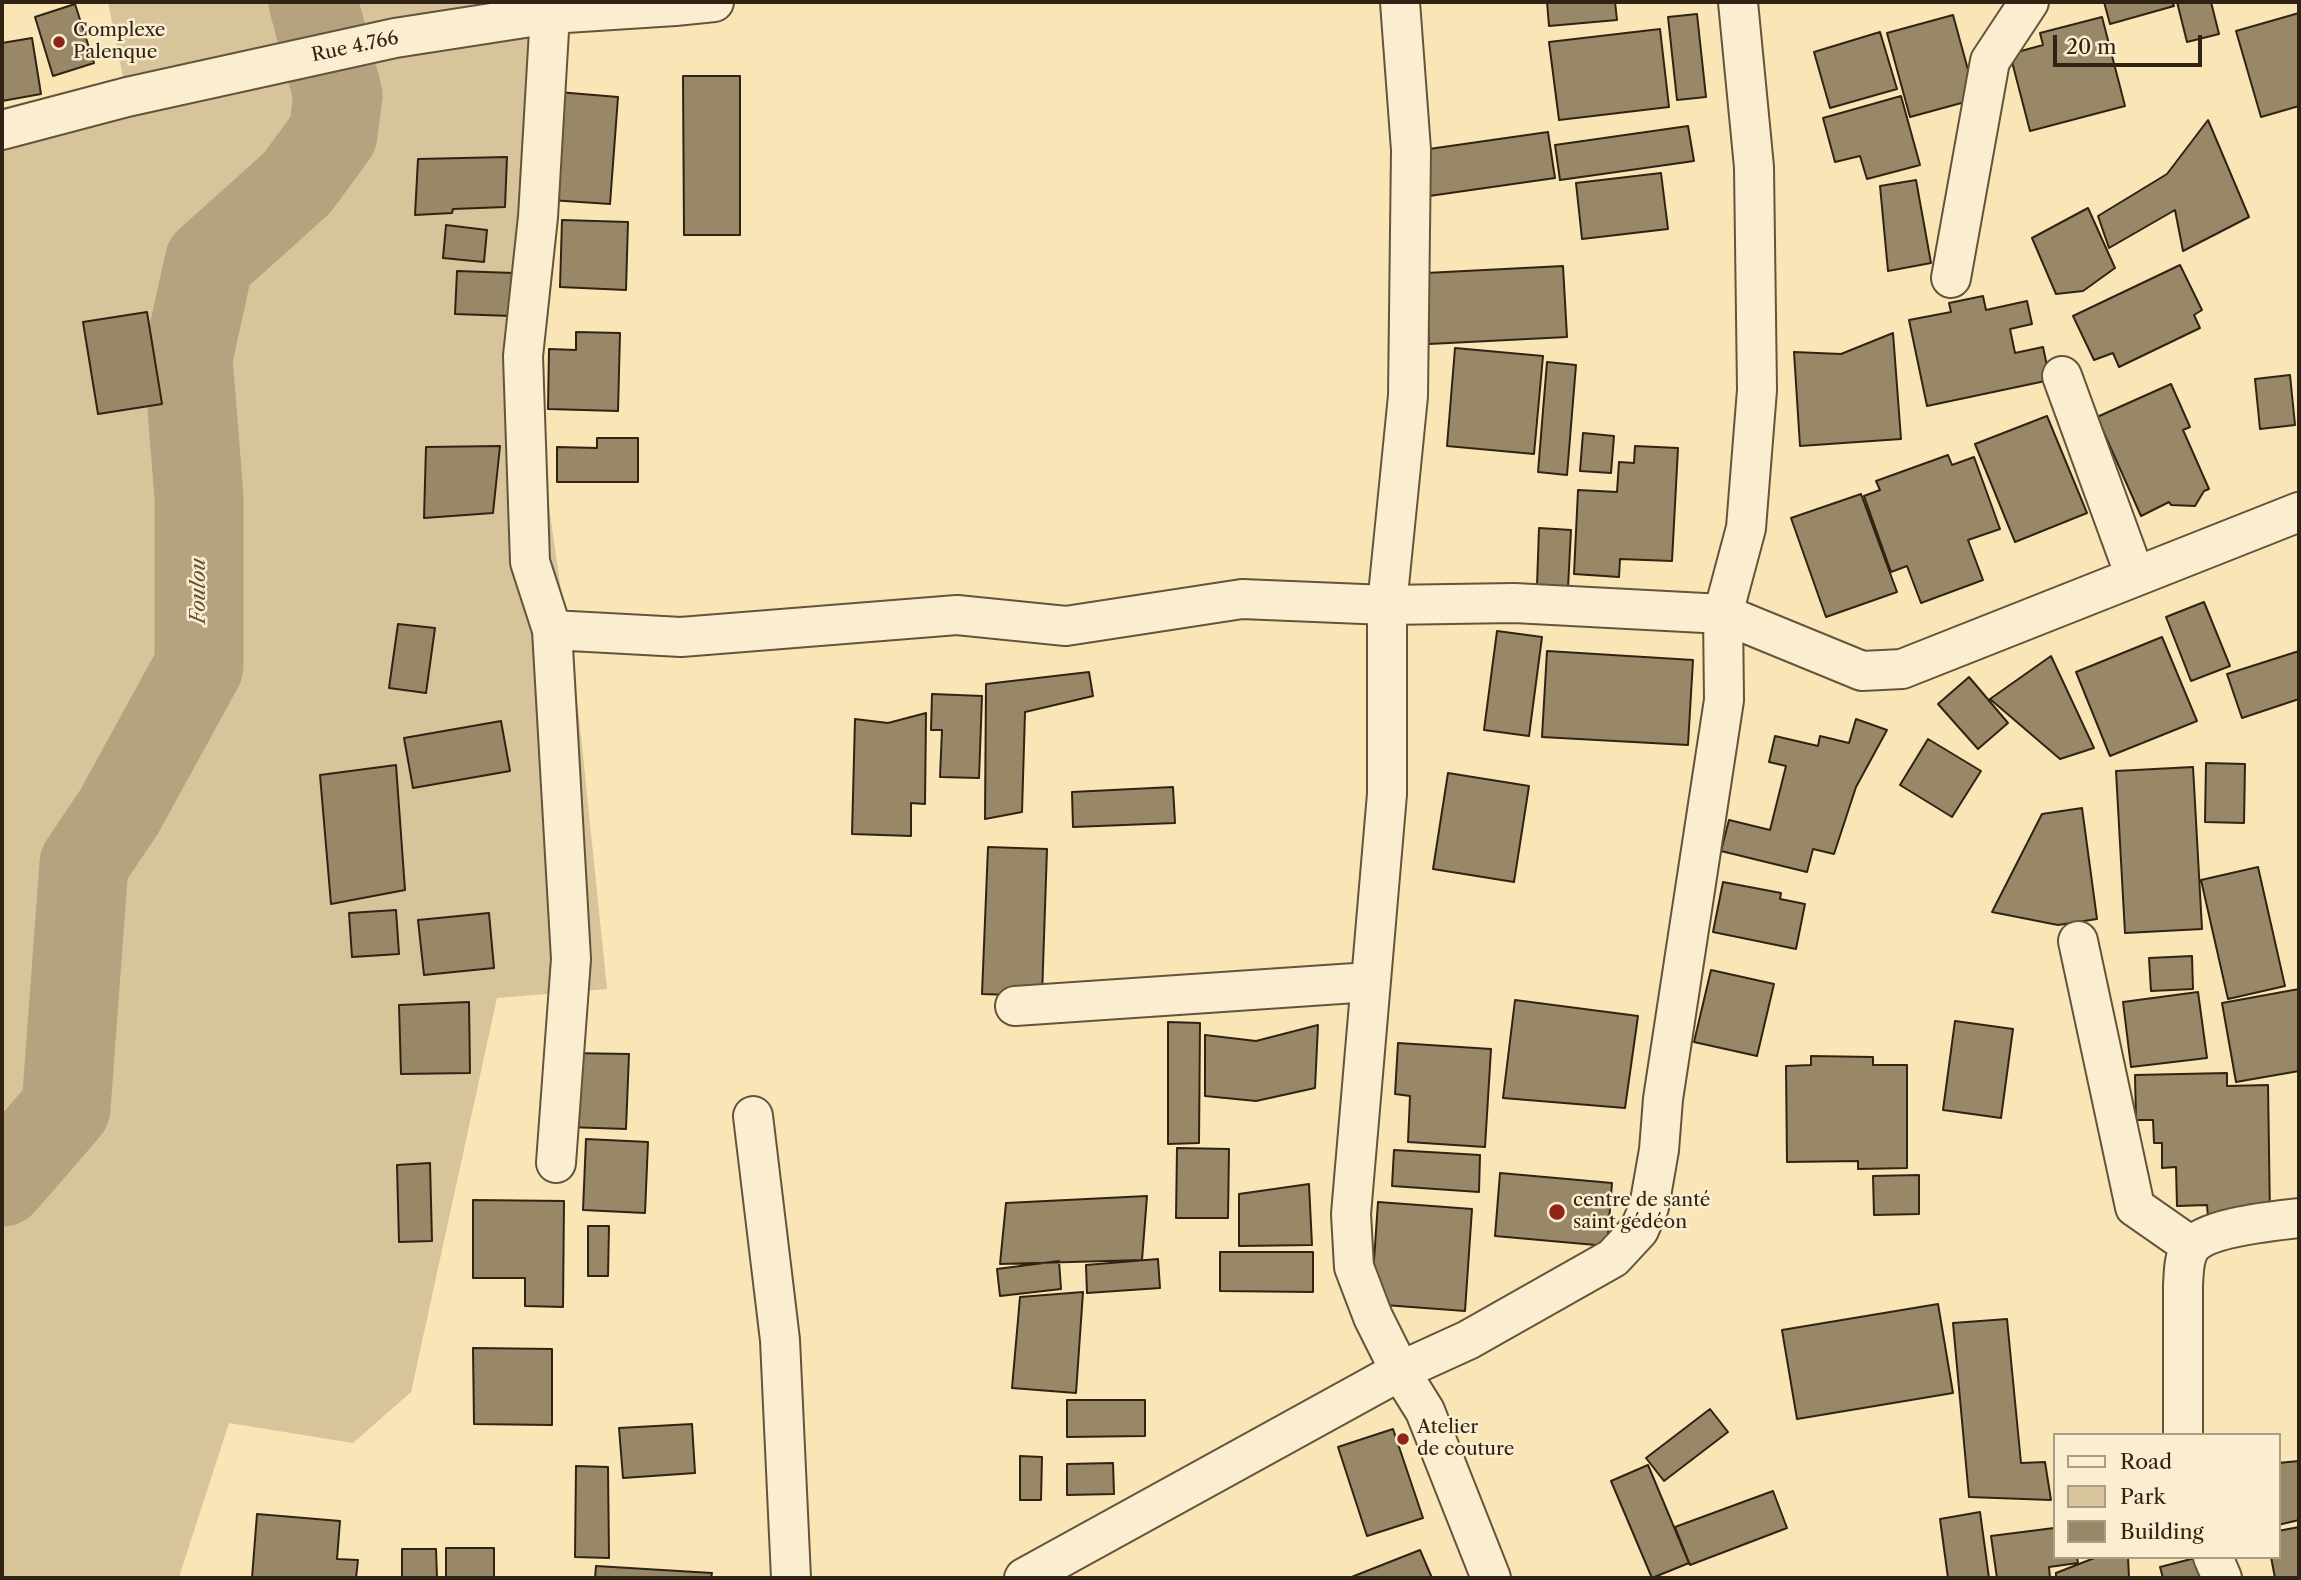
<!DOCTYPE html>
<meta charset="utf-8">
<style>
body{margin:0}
#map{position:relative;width:2301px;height:1580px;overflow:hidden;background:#f9e5b6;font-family:"Libre Caslon Text",serif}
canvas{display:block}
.frame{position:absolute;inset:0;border:4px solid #312314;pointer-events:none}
.legend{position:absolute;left:2053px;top:1433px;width:228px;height:126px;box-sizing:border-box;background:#fbeed0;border:2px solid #aa9d85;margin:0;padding:9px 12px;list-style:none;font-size:21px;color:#312314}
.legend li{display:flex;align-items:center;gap:14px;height:35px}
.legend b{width:35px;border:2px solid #aa9d85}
.scale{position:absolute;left:2053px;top:35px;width:149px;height:32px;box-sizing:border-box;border:4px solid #312314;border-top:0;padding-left:9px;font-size:21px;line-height:24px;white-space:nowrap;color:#312314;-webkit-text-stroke:5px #fbeed0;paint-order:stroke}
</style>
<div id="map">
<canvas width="2301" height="1580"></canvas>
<div class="frame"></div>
<ul class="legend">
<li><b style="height:9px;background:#fbeed0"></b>Road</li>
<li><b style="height:19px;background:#d7c49a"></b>Park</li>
<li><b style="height:19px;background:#998868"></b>Building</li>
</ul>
<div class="scale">20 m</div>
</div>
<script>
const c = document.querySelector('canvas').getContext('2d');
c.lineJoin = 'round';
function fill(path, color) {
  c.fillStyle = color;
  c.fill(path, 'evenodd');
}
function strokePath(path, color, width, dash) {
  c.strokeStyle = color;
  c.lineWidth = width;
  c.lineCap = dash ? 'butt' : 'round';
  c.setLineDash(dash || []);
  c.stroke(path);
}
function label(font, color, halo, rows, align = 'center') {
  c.font = font + ' "Libre Caslon Text",serif';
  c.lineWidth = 5;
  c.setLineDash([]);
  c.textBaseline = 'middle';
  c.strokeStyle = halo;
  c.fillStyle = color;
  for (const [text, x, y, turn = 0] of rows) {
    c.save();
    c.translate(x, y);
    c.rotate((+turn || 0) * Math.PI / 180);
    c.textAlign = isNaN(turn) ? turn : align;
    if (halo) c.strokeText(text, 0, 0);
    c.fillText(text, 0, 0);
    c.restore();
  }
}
fill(new Path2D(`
 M 108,2 L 548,2 L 541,334 L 547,493 L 579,716 L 607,989 L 497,998 L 411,1392 L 353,1443 L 229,1423 L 180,1574 L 180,1578 L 2,1578 L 2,130 L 127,97 Z`), '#d7c49a');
const water = new Path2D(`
 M 288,2 L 320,2 L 317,24 L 310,32 L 303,28 Z`);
fill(water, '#b5a37f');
strokePath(water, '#807054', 2);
strokePath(new Path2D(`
 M 2,1182 L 66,1108 L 84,864 L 119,812 L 199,666 L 199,497 L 188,358 L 209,262 L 297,183 L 333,134 L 338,95 L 313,2`), '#b5a37f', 89);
const building = new Path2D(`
 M 1547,2 L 1615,2 L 1617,20 L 1549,26 Z
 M 2104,2 L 2172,2 L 2174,6 L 2110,24 Z
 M 2177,2 L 2211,2 L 2219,34 L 2187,42 Z
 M 75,4 L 94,63 L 53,76 L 35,17 Z
 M 2299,13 L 2299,106 L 2261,117 L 2236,31 Z
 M 1697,14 L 1706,97 L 1677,100 L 1668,17 Z
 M 1953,15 L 1976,99 L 1910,117 L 1887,33 Z
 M 2102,17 L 2125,106 L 2030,131 L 2010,54 L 2043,45 L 2040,33 Z
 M 1660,29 L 1669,107 L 1559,120 L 1549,42 Z
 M 1880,32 L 1897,89 L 1830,108 L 1814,52 Z
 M 32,38 L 41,94 L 2,101 L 2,43 Z
 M 683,76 L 740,76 L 740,235 L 684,235 Z
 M 558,92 L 618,97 L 610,204 L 550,200 Z
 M 1901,96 L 1920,165 L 1867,179 L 1860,156 L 1835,162 L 1823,118 Z
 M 2208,120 L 2249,217 L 2183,251 L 2175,210 L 2109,248 L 2098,216 L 2167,174 Z
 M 1688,126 L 1694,161 L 1560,180 L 1555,145 Z
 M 1548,132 L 1555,178 L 1422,197 L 1415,151 Z
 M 507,157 L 505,207 L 453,209 L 452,213 L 415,215 L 418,159 Z
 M 1661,173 L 1668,229 L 1582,239 L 1576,183 Z
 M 1916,180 L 1931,263 L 1888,271 L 1880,186 Z
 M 2088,208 L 2115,268 L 2083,291 L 2056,294 L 2032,238 Z
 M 562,220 L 628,222 L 626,290 L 560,287 Z
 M 446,225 L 487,230 L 484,262 L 443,258 Z
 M 2180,265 L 2202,310 L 2194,315 L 2200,328 L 2119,367 L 2113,353 L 2094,360 L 2073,316 Z
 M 1563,266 L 1567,337 L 1429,344 L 1426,273 Z
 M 457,271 L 514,273 L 512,316 L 455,314 Z
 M 1983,296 L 1986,310 L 2027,301 L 2032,324 L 2010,329 L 2015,353 L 2043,347 L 2050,380 L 1927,406 L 1909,320 L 1951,312 L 1949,303 Z
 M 147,312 L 162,404 L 98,414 L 83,322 Z
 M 576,332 L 620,333 L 618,411 L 548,409 L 549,349 L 576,350 Z
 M 1893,333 L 1901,439 L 1800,446 L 1794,352 L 1841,354 Z
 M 1455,348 L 1543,356 L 1534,454 L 1447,446 Z
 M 1547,362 L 1576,365 L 1567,475 L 1538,472 Z
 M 2290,375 L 2295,425 L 2260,429 L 2255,379 Z
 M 2171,384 L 2190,427 L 2183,430 L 2209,489 L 2204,491 L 2195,506 L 2171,505 L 2169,502 L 2141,516 L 2097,417 Z
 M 2047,416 L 2087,513 L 2015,542 L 1975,444 Z
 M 1583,433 L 1614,436 L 1611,473 L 1580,471 Z
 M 597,438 L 638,438 L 638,482 L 557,482 L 557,447 L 597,448 Z
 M 500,446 L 493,513 L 424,518 L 426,447 Z
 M 1635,446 L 1678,448 L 1672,561 L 1620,559 L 1619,577 L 1574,574 L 1578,490 L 1617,492 L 1619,462 L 1634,463 Z
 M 1948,455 L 1952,465 L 1974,457 L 2000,529 L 1968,540 L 1983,580 L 1921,603 L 1907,566 L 1891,572 L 1864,496 L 1880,490 L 1876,481 Z
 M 1861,494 L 1897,592 L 1826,617 L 1791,518 Z
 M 1539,528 L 1571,530 L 1568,588 L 1537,586 Z
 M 2204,602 L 2230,666 L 2191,681 L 2166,617 Z
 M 398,624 L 435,628 L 426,693 L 389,688 Z
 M 1497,631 L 1542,637 L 1529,736 L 1484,730 Z
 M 2162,637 L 2197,721 L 2110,756 L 2076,672 Z
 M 1547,651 L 1693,660 L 1688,745 L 1542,737 Z
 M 2299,651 L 2299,699 L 2242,718 L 2227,674 Z
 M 2051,656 L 2094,748 L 2060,759 L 1990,699 Z
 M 1089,672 L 1093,696 L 1025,712 L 1022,812 L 985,819 L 986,684 Z
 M 1969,677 L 2008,723 L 1978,749 L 1938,704 Z
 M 932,694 L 982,696 L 979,778 L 940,777 L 942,730 L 931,730 Z
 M 926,713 L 925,804 L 911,803 L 911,836 L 852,834 L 855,719 L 888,723 Z
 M 1856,719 L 1887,730 L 1856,787 L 1834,854 L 1813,849 L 1807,872 L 1721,851 L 1729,820 L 1770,830 L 1786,766 L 1769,762 L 1775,736 L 1818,746 L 1820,736 L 1849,743 Z
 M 501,721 L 510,771 L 413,788 L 404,738 Z
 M 1928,739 L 1981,771 L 1952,817 L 1900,785 Z
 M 2206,763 L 2245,764 L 2244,823 L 2205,822 Z
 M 396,765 L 405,890 L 331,904 L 320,775 Z
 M 2193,767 L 2202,929 L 2125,933 L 2116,771 Z
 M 1448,773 L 1529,786 L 1514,882 L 1433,869 Z
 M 1173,787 L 1175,823 L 1073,827 L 1072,792 Z
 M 2082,808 L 2097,919 L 2058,925 L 1992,912 L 2042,814 Z
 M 988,847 L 1047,849 L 1042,996 L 982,994 Z
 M 2258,867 L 2285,986 L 2228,999 L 2201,880 Z
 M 1723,882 L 1781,893 L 1780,899 L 1805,904 L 1796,949 L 1713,932 Z
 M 396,910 L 399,954 L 352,957 L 349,913 Z
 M 489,913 L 494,968 L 424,975 L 418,920 Z
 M 2192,956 L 2193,989 L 2151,991 L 2149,958 Z
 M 1711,970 L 1774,984 L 1757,1056 L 1694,1042 Z
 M 2299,989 L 2299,1071 L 2236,1082 L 2222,1003 Z
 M 2198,992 L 2207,1058 L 2131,1067 L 2123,1002 Z
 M 1515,1000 L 1638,1016 L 1625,1108 L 1503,1098 Z
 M 469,1002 L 470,1073 L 401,1074 L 399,1005 Z
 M 1955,1021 L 2013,1029 L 2001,1118 L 1943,1110 Z
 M 1168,1022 L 1200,1023 L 1199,1143 L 1168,1144 Z
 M 1318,1025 L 1315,1088 L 1256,1101 L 1205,1096 L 1205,1035 L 1256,1041 Z
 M 1398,1043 L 1491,1049 L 1485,1147 L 1408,1142 L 1410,1096 L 1395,1094 Z
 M 569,1053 L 629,1054 L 626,1129 L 567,1127 Z
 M 1811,1056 L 1873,1057 L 1873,1065 L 1907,1065 L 1907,1168 L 1858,1169 L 1858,1161 L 1787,1162 L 1786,1066 L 1811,1065 Z
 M 2227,1073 L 2227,1086 L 2268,1085 L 2270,1216 L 2208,1217 L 2207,1205 L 2177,1206 L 2176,1167 L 2162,1168 L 2162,1143 L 2154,1143 L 2153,1120 L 2136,1120 L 2135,1075 Z
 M 586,1139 L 648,1142 L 645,1213 L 583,1210 Z
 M 1177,1148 L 1229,1149 L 1228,1218 L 1176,1218 Z
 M 1394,1150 L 1480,1155 L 1479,1192 L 1392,1186 Z
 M 430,1163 L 432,1241 L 399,1242 L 397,1165 Z
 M 1500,1173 L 1612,1183 L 1607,1246 L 1495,1236 Z
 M 1919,1175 L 1919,1214 L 1874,1215 L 1873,1176 Z
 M 1309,1184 L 1312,1245 L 1239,1246 L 1239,1194 Z
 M 1147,1196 L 1142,1260 L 1000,1264 L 1006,1203 Z
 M 473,1200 L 564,1201 L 563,1307 L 525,1306 L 525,1278 L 473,1278 Z
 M 1378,1202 L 1472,1209 L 1465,1311 L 1371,1304 Z
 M 588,1226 L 609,1226 L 608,1276 L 588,1276 Z
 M 1220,1252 L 1313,1252 L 1313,1292 L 1220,1291 Z
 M 1158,1259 L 1160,1288 L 1087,1293 L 1086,1265 Z
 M 1059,1261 L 1061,1289 L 1000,1296 L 997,1269 Z
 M 1083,1292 L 1076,1393 L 1012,1388 L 1020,1297 Z
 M 1938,1304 L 1953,1393 L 1797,1419 L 1782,1330 Z
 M 2007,1319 L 2021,1463 L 2045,1462 L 2051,1500 L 1969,1497 L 1953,1323 Z
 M 473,1348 L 552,1349 L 552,1425 L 474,1424 Z
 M 1067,1400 L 1145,1400 L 1145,1436 L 1067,1437 Z
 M 1710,1409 L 1728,1432 L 1664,1481 L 1646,1458 Z
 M 692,1424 L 695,1473 L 623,1478 L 619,1428 Z
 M 1393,1429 L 1423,1518 L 1367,1536 L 1338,1447 Z
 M 1020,1456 L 1042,1457 L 1041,1500 L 1020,1500 Z
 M 2299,1461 L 2299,1520 L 2278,1525 L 2278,1463 Z
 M 1113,1463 L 1114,1494 L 1067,1495 L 1067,1464 Z
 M 1648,1465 L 1689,1563 L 1652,1578 L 1611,1481 Z
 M 576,1466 L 608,1467 L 609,1558 L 575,1557 Z
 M 1773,1491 L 1787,1528 L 1690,1565 L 1675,1527 Z
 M 1980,1512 L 1989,1578 L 1948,1578 L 1940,1519 Z
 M 257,1514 L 340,1521 L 337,1559 L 358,1560 L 356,1578 L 252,1578 Z
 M 2299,1527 L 2299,1578 L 2275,1578 L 2271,1557 L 2278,1557 L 2278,1531 Z
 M 2054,1528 L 2054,1557 L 2077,1557 L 2078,1563 L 2049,1567 L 2050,1578 L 1997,1578 L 1991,1536 Z
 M 446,1548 L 494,1548 L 494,1578 L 446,1578 Z
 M 402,1549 L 436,1549 L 437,1578 L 402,1578 Z
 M 1420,1550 L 1432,1578 L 1349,1578 Z
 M 2097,1557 L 2128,1557 L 2129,1578 L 2056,1578 L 2056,1573 Z
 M 2199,1557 L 2212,1578 L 2163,1578 L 2160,1567 Z
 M 596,1566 L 712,1573 L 711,1578 L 595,1578 Z`);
fill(building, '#998868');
strokePath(building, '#312314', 2);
const minor = new Path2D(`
 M 1400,2 L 1411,150 L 1408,396 L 1387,605 L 1387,794 L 1351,1214 L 1354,1267 L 1373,1317 L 1400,1371 L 1425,1411 L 1491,1578
 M 550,14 L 538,217 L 523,356 L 530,562 L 552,630 L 681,637 L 957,615 L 1066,626 L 1242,599 L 1387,605 L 1514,603 L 1723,614 L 1862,671 L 1902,669 L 2299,512
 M 2,130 L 127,97 L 395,38 L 550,14 L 675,6 L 714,2
 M 1951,278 L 1990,61 L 2029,2
 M 2062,376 L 2135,576
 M 552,630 L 571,959 L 556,1163
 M 2078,941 L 2135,1207 L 2191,1246
 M 1015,1006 L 1370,982
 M 753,1116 L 780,1340 L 791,1578
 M 2183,1435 L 2183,1285 C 2184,1273 2183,1260 2190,1248 C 2205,1227 2274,1221 2299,1218
 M 2213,1557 L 2222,1578
 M 1024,1578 L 1400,1371 L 1468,1340 L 1613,1258 L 1639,1230 L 1649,1207 L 1659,1150 L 1663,1099 L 1724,700 L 1723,614 L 1746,528 L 1757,390 L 1754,167 L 1738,2`);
strokePath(minor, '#63543c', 42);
strokePath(minor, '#fbeed0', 38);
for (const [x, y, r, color] of [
 [59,42,7,"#8f2418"],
 [1557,1212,9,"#8f2418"],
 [1403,1439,7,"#8f2418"]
]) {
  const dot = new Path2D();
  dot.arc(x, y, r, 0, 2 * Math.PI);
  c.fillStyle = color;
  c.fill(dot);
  strokePath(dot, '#fbeed0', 2.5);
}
label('19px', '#312314', '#fbeed0', [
 ["Complexe",73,31],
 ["Palenque",73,53],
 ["centre de santé",1573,1201],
 ["saint gédéon",1573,1223],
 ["Atelier",1417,1428],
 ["de couture",1417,1450]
], 'left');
label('19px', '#312314', '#fbeed0', [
 ["Rue 4.766",355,47,-12]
]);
label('italic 21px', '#5f5039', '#fbeed0', [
 ["Foulou",199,591,-90]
]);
</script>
